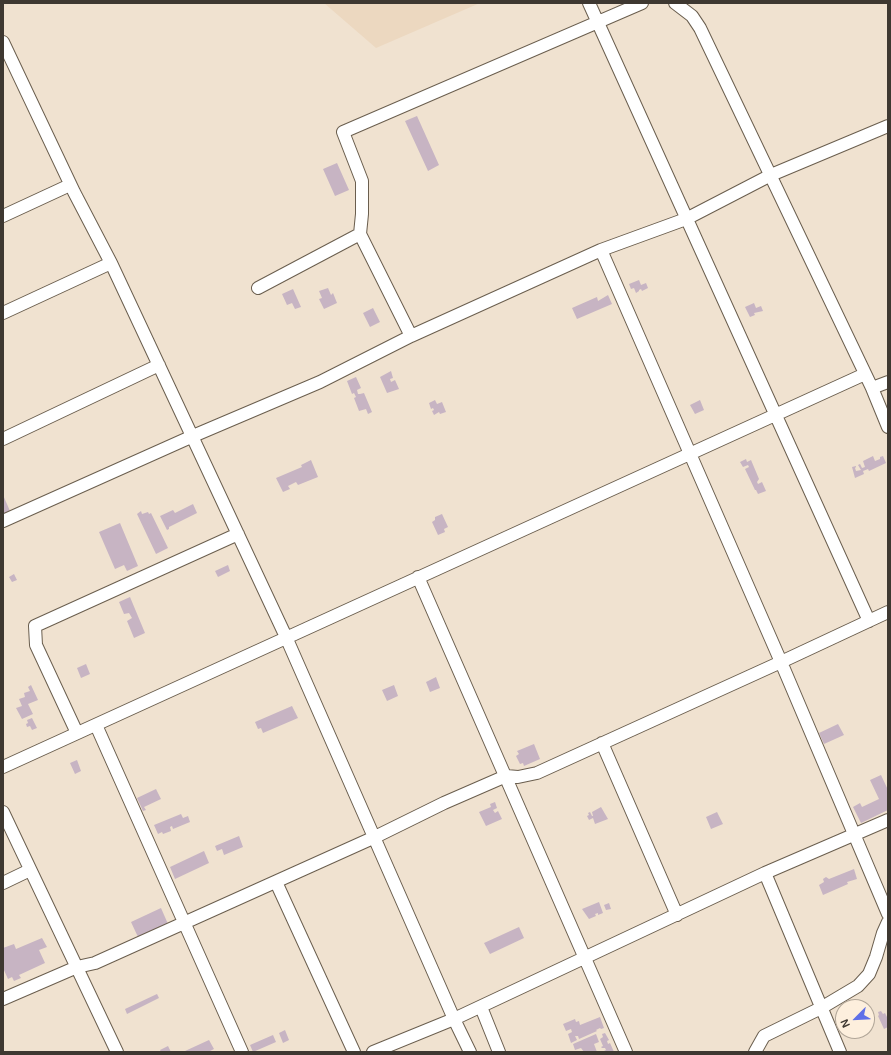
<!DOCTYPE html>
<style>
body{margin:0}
#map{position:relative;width:891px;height:1055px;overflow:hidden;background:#f0e2d0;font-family:Arial,sans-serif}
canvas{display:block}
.frame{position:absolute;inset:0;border:4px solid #3e3831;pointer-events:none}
.north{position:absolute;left:835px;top:999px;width:40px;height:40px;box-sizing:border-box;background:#fdefdd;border:1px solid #b1a698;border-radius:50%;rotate:246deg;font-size:11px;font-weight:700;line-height:16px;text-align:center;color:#3e3831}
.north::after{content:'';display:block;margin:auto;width:14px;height:18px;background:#5f70e8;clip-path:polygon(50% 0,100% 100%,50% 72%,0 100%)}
</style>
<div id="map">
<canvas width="891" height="1055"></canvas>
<div class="frame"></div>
<div class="north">N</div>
</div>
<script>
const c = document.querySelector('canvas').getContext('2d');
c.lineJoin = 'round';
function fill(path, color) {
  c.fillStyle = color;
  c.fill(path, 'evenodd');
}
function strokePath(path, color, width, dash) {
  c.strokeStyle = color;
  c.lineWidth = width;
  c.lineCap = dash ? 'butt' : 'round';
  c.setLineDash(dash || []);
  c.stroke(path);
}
fill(new Path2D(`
 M 324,3 L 480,3 L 376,48 Z`), '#ecd8c0');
fill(new Path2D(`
 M 417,116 L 439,165 L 428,171 L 405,121 Z
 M 337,163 L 349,190 L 335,196 L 323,169 Z
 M 639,280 L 641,285 L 646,283 L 648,288 L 642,291 L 641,289 L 639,290 L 639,291 L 636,293 L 634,288 L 631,289 L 629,284 Z
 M 328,288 L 331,295 L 333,293 L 337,303 L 324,309 L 319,299 L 322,298 L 319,291 Z
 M 293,289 L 301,307 L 295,309 L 292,303 L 287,305 L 282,294 Z
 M 608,295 L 612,304 L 577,319 L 572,308 L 597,297 L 598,301 Z
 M 754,303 L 756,308 L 761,306 L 763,311 L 754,313 L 755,315 L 750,317 L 745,307 Z
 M 373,308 L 380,322 L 370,327 L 363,313 Z
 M 391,371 L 393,378 L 390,379 L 391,382 L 395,380 L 399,389 L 387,393 L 380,377 Z
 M 356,377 L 361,388 L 357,390 L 358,394 L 360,394 L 364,393 L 372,412 L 368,414 L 366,409 L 359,411 L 354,398 L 356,397 L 354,393 L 352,394 L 347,381 Z
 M 435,400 L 437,404 L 442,402 L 446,412 L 440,414 L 439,412 L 434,415 L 432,411 L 434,410 L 433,408 L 431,409 L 429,403 Z
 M 700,400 L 704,410 L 695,414 L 690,405 Z
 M 873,456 L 875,461 L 880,459 L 880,460 L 880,457 L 883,456 L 886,463 L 869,471 L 868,469 L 863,471 L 864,474 L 855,478 L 852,467 L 856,466 L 856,467 L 855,468 L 856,471 L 861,470 L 858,465 L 860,464 L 862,468 L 865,467 L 863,461 Z
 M 746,459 L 747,462 L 751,460 L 759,479 L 757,482 L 758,484 L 762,482 L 766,491 L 758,494 L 756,490 L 755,490 L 745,469 L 749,467 L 748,465 L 743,467 L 740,462 Z
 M 311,460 L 318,477 L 298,485 L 296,482 L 288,486 L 290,489 L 283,492 L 276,478 L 302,467 L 301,465 Z
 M 3,495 L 10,511 L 3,514 Z
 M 193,504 L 197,513 L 169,527 L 169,529 L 167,530 L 160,516 L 173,510 L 175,513 Z
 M 141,511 L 142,514 L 148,512 L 149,514 L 151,513 L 168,548 L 156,554 L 137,514 Z
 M 442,514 L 448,527 L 444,529 L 445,532 L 438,535 L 432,522 L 435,520 L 435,517 Z
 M 120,523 L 138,566 L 127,571 L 124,565 L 115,569 L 99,532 Z
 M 228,565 L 230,571 L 218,577 L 215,571 Z
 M 14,574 L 17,580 L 12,582 L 9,577 Z
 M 130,597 L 145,633 L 134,638 L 127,621 L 132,618 L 129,613 L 124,614 L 119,602 Z
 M 86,664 L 90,674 L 81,678 L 77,668 Z
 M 436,677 L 440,688 L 430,692 L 426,682 Z
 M 31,685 L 38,700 L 28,704 L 33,714 L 22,719 L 16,708 L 22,706 L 19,699 L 25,697 L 24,693 L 30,691 L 28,687 Z
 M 394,685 L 398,696 L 387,701 L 382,690 Z
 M 292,706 L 298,718 L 263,733 L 261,728 L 258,729 L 255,722 Z
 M 32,718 L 37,728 L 32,730 L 30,726 L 27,727 L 26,724 L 28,723 L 27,720 Z
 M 838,724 L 844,735 L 824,744 L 819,733 Z
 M 534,744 L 540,759 L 524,766 L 523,763 L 520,764 L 516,756 L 519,754 L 517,751 Z
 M 77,760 L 81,771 L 75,774 L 70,763 Z
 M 881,775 L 888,790 L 888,810 L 861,823 L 853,807 L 860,803 L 862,807 L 879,799 L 870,780 Z
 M 156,789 L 161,799 L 144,807 L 146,810 L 143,811 L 137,798 Z
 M 495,802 L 497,808 L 493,810 L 495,813 L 498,811 L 502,819 L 486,826 L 479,812 L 491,807 L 490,804 Z
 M 601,807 L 608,819 L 595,824 L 593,818 L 589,820 L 587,816 L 589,815 L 588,813 L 590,812 L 592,816 L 593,816 L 592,812 Z
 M 717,812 L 723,824 L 711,829 L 706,817 Z
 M 181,814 L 183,818 L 188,816 L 190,822 L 173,829 L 172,826 L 170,827 L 171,831 L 163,834 L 162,832 L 158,834 L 154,825 Z
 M 239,836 L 243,847 L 224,855 L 222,849 L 217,851 L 215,846 Z
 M 204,851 L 209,863 L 175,879 L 170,867 Z
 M 854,869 L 857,879 L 847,882 L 848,884 L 823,895 L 819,885 L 824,882 L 823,879 L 826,877 L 829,879 Z
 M 599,902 L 603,913 L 598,915 L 598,913 L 595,914 L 596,916 L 589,919 L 582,909 Z
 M 609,903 L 611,909 L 606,910 L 604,905 Z
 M 161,908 L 168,924 L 138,937 L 131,922 Z
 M 519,927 L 524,938 L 490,954 L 484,943 Z
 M 42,938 L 47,947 L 39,950 L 45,963 L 19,975 L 21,978 L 14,981 L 12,977 L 8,979 L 3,968 L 3,948 L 14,944 L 16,949 Z
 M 157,994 L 159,998 L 127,1014 L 125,1009 Z
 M 881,1011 L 883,1014 L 885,1013 L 887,1017 L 888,1016 L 888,1027 L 884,1029 L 878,1016 L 879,1015 L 878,1012 Z
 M 600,1017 L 604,1028 L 601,1029 L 600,1028 L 596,1030 L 597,1031 L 579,1039 L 578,1036 L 575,1036 L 577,1040 L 571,1043 L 568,1034 L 572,1032 L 571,1029 L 566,1031 L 563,1024 L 575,1019 L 576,1022 L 579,1021 L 580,1025 Z
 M 285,1030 L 289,1040 L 283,1043 L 279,1033 Z
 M 605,1033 L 609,1040 L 607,1041 L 608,1044 L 610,1043 L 614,1052 L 605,1052 L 604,1051 L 606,1050 L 605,1048 L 602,1048 L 601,1047 L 603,1046 L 600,1039 L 603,1037 L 602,1034 Z
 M 596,1034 L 599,1042 L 594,1044 L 597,1052 L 584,1052 L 581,1048 L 575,1050 L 573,1044 Z
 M 273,1035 L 276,1042 L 253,1052 L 250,1045 Z
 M 209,1040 L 214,1049 L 208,1052 L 186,1052 L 185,1051 Z
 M 168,1046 L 171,1052 L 161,1052 L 160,1050 Z`), '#c7b4c3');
const minor = new Path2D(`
 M 589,3 L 869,621
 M 675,3 L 692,16 L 700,28 L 872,388 L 888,427
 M 3,42 L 74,192 L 111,263 L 286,637 L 454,1019 L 470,1052
 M 3,216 L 70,185
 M 601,250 L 781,662 L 888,914
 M 258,288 L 360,234
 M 3,313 L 111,263
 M 411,336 L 360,234 L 362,214 L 362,181 L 343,132 L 642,3
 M 872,388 L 888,382
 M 3,439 L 159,365
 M 3,521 L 193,436 L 320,382 L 411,336 L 601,250 L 686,219 L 771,175 L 888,126
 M 418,577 L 626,1052
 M 96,725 L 242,1052
 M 77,733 L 36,645 L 35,626 L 238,534
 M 602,743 L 677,915
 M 3,767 L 865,374
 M 3,812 L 117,1052
 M 765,873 L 840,1052
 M 276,882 L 354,1052
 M 3,883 L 30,870
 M 3,999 L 77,967 L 95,963 L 375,837 L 444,803 L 506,776 L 518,777 L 537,773 L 781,662 L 888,612
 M 481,1007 L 499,1052
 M 373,1052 L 454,1019 L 765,873 L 888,820
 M 755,1052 L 764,1036 L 821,1008 L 858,986 L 869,974 L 876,957 L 883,933 L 888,922`);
strokePath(minor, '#6a5e4e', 14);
strokePath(minor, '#fff', 12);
</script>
